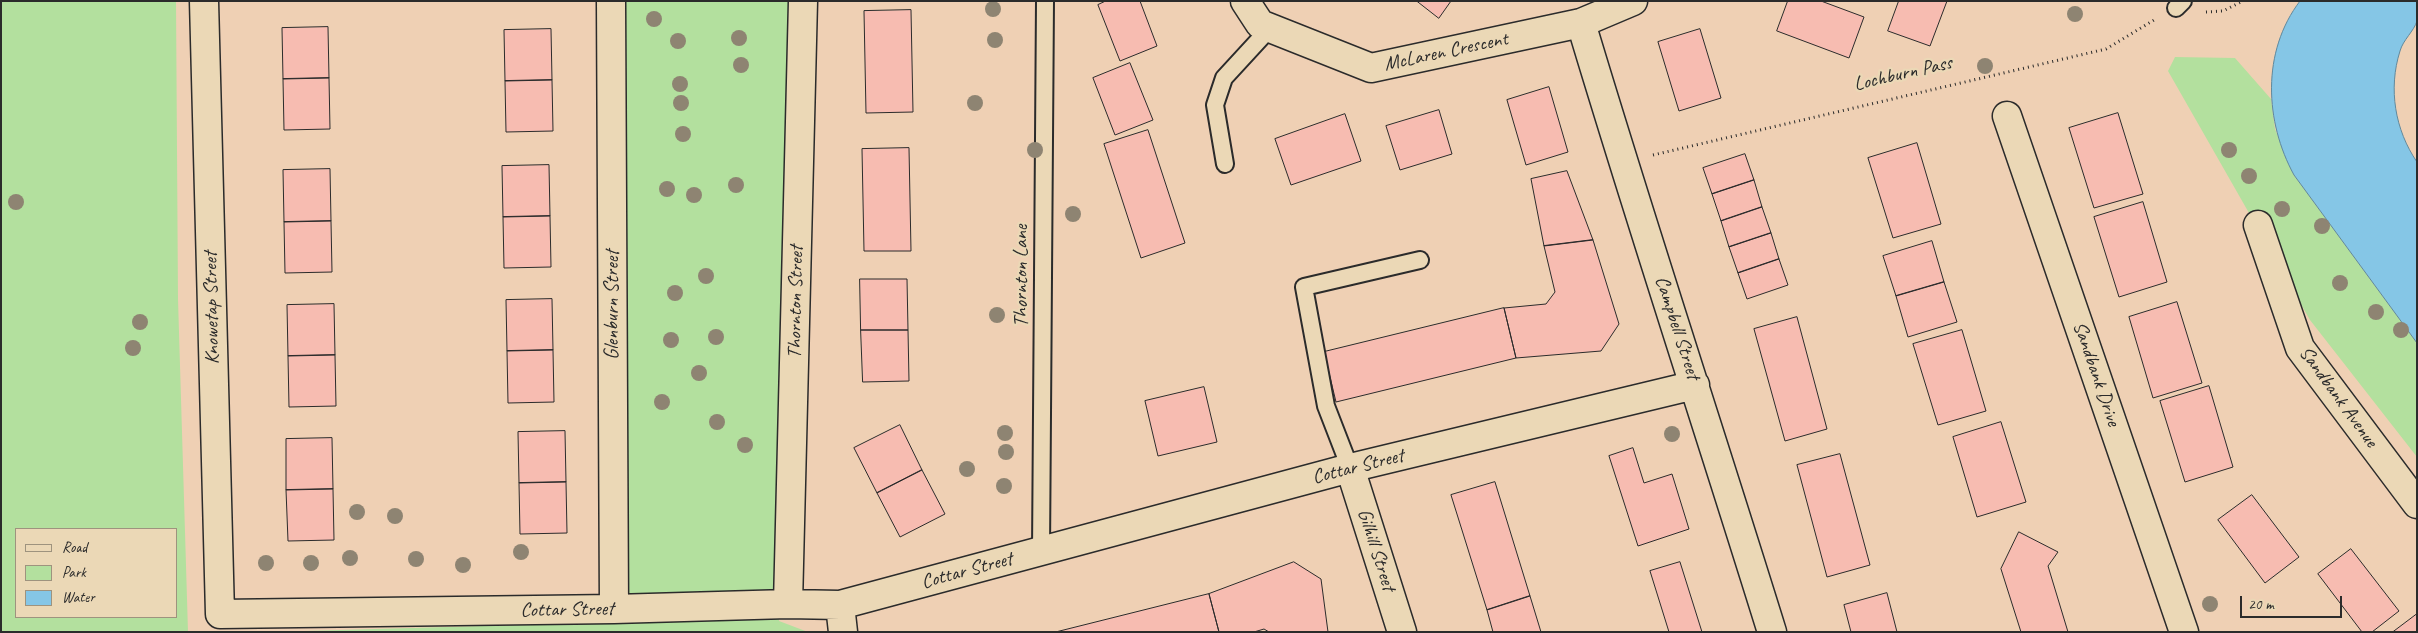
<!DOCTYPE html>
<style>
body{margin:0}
#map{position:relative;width:2418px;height:633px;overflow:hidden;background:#efd0b4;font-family:Caveat,sans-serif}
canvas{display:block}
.frame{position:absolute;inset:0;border:2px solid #2b2b2b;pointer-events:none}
.legend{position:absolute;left:15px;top:528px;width:162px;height:90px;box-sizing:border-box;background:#ebd8b6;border:1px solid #9e937e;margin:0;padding:6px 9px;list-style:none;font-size:15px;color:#2b2b2b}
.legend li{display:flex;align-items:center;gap:10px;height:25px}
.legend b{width:25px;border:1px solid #9e937e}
.scale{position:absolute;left:2240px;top:596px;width:102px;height:22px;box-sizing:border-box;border:2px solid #2b2b2b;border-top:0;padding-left:6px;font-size:15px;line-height:18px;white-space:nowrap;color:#2b2b2b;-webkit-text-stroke:4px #ebd8b6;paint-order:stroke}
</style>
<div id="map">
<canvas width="2418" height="633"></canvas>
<div class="frame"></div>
<ul class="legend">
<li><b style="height:6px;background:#ebd8b6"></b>Road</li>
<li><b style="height:14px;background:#b3e09e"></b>Park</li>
<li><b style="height:14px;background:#85c6e6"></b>Water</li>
</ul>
<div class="scale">20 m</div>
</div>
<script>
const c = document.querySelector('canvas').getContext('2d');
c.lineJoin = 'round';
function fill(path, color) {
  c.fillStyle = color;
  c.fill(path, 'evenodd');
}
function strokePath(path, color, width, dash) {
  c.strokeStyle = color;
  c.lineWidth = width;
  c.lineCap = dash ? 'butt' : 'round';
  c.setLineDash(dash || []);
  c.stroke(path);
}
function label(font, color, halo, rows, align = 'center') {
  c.font = font + ' Caveat,sans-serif';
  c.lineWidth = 4.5;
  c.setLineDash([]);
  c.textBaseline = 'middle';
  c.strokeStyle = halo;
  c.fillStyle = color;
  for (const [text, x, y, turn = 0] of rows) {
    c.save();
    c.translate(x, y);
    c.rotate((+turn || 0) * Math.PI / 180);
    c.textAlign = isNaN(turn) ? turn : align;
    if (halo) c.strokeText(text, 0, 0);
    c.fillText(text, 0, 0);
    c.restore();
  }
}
fill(new Path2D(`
 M 1,1 L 176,1 L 178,299 L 188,632 L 1,632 ZM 176,529 L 176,617 L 16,617 L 16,529 Z
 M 616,1 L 799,1 L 779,621 L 808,632 L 269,632 L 622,622 Z
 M 2175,57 L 2235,58 L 2271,99 L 2275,129 L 2294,175 L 2417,343 L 2417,457 L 2310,320 L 2168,71 Z`), '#b3e09e');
const water = new Path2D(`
 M 2300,1 L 2417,1 C 2417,7 2418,15 2417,21 C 2414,31 2403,40 2400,51 C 2388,89 2395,130 2417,162 L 2417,343 L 2294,175 C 2265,122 2261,52 2300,1 Z`);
fill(water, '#85c6e6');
strokePath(water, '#61889b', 1);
const building = new Path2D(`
 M 1106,1 L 1140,1 L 1157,46 L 1120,61 L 1098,5 Z
 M 1417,1 L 1451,1 L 1439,18 Z
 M 1788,1 L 1821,1 L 1864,17 L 1849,58 L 1777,31 Z
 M 1899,1 L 1947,1 L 1930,46 L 1888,31 Z
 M 911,10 L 913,112 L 866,113 L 864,11 Z
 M 328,27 L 329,78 L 283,79 L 282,28 Z
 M 551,29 L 552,80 L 505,81 L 504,30 Z
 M 1700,29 L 1721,98 L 1679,111 L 1658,42 Z
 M 1130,63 L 1153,120 L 1115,135 L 1093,78 Z
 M 329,78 L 330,129 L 284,130 L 283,79 Z
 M 552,80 L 553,131 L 506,132 L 505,81 Z
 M 1549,87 L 1568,152 L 1526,165 L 1507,100 Z
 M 1439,110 L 1452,154 L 1400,170 L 1386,126 Z
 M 2118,113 L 2143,194 L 2094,208 L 2069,128 Z
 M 1345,114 L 1361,161 L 1291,185 L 1275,139 Z
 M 1148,130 L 1185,243 L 1141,258 L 1104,144 Z
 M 1917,143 L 1941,224 L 1893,238 L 1868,158 Z
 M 909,148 L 911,251 L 864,251 L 862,149 Z
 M 1745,154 L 1754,180 L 1712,194 L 1703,168 Z
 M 549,165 L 550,216 L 503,217 L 502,166 Z
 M 330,169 L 331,221 L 284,222 L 283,170 Z
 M 1567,171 L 1593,240 L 1544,246 L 1531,179 Z
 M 1754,180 L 1762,207 L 1721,221 L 1712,194 Z
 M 2143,202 L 2167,282 L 2119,297 L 2094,217 Z
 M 1762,207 L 1771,233 L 1729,247 L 1721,221 Z
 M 550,216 L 551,267 L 504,268 L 503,217 Z
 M 331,221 L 332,272 L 285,273 L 284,222 Z
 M 1771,233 L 1779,259 L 1738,273 L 1729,247 Z
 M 1593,240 L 1619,324 L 1601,351 L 1516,358 L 1504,308 L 1546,304 L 1555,292 L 1544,246 Z
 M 1932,241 L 1944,282 L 1896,296 L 1883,256 Z
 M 1779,259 L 1788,285 L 1747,299 L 1738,273 Z
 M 860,279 L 907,279 L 908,330 L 861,330 Z
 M 1944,282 L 1957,322 L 1908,337 L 1896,296 Z
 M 552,299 L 553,350 L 507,351 L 506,300 Z
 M 2177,302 L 2202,383 L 2153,398 L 2129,317 Z
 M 334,304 L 335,355 L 288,356 L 287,305 Z
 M 1504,308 L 1516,358 L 1336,402 L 1324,352 Z
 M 1797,317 L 1827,429 L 1785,441 L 1754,329 Z
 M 861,330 L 908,330 L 909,381 L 863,382 Z
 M 1962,330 L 1986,411 L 1938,425 L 1913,344 Z
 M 553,350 L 554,402 L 508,403 L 507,351 Z
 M 335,355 L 336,406 L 289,407 L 288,356 Z
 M 2209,386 L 2233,467 L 2185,482 L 2160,401 Z
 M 1204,387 L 1217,442 L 1158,456 L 1145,401 Z
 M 2001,422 L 2026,502 L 1977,517 L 1953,437 Z
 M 900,425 L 922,470 L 877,493 L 854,448 Z
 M 565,431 L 566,482 L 519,483 L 518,432 Z
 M 332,438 L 333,489 L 286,490 L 286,439 Z
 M 1633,448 L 1644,483 L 1672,474 L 1689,529 L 1638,546 L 1609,456 Z
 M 1840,454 L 1870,565 L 1827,577 L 1797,465 Z
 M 922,470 L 945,514 L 900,537 L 877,493 Z
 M 566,482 L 567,533 L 520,534 L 519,483 Z
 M 1495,482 L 1530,596 L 1487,610 L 1451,495 Z
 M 333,489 L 334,540 L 288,541 L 286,490 Z
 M 2252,495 L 2299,557 L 2265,583 L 2218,520 Z
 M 2019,532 L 2058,552 L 2048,566 L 2068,632 L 2021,632 L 2001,569 Z
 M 2351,549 L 2399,611 L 2372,632 L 2362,632 L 2318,574 Z
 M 1294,562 L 1321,579 L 1328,632 L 1269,632 L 1264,629 L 1254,632 L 1219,632 L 1209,594 Z
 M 1680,562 L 1702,632 L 1669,632 L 1650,571 Z
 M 1887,593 L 1897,632 L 1851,632 L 1844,605 Z
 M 1209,594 L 1219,632 L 1056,632 Z
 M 1530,596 L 1541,632 L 1493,632 L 1487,610 Z
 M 2417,614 L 2417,632 L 2393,632 Z`);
fill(building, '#f7bcb1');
strokePath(building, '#2b2b2b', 1);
const lane = new Path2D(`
 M 2176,8 L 2183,1
 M 1225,164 L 1215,105 L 1224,78 L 1270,28
 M 1350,468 L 1326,406 L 1304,287 L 1420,260
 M 1041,551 L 1045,1`);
const street = new Path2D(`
 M 204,1 L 220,614 L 614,609 L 788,604 L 840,605 L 1350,468 L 1695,385
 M 611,1 L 614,609
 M 1245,1 L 1260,24 L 1371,68 L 1581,23 L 1633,1
 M 1581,23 C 1642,227 1709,429 1772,632
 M 2007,116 L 2184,632
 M 2258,225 L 2300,348 L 2417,504
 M 1350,468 L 1402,632
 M 788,604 L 803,1
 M 840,605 L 843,632`);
strokePath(lane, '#2b2b2b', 20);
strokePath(street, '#2b2b2b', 31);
strokePath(new Path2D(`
 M 2206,12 L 2223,11 L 2243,1
 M 1653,155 L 2106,49 L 2154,20`), '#2b2b2b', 3, [1, 4]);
strokePath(lane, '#ebd8b6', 16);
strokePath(street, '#ebd8b6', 28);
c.fillStyle = '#8e8472';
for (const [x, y] of [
 [993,9],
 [2075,14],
 [654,19],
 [739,38],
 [995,40],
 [678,41],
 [741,65],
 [1985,66],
 [680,84],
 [681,103],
 [975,103],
 [683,134],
 [1035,150],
 [2229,150],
 [2249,176],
 [736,185],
 [667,189],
 [694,195],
 [16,202],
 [2282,209],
 [1073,214],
 [2322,226],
 [706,276],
 [2340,283],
 [675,293],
 [2376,312],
 [997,315],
 [140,322],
 [2401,330],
 [716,337],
 [671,340],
 [133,348],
 [699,373],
 [662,402],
 [717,422],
 [1005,433],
 [1672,434],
 [745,445],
 [1006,452],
 [967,469],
 [1004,486],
 [357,512],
 [395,516],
 [521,552],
 [350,558],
 [416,559],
 [266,563],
 [311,563],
 [463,565],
 [2210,604]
]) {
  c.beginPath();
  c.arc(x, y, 8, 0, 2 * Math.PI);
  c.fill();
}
label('20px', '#2b2b2b', '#ebd8b6', [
 ["McLaren Crescent",1446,52,-12],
 ["Lochburn Pass",1903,74,-13],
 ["Thornton Lane",1022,276,-90],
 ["Thornton Street",796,302,-89],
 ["Glenburn Street",613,305,-90],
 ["Knowetap Street",212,308,-91],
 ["Campbell Street",1677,328,72],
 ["Sandbank Drive",2096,374,71],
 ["Sandbank Avenue",2338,397,54],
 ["Cottar Street",1358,467,-14],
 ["Gilhill Street",1376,550,72],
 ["Cottar Street",967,571,-15],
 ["Cottar Street",567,610,-1]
]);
</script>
